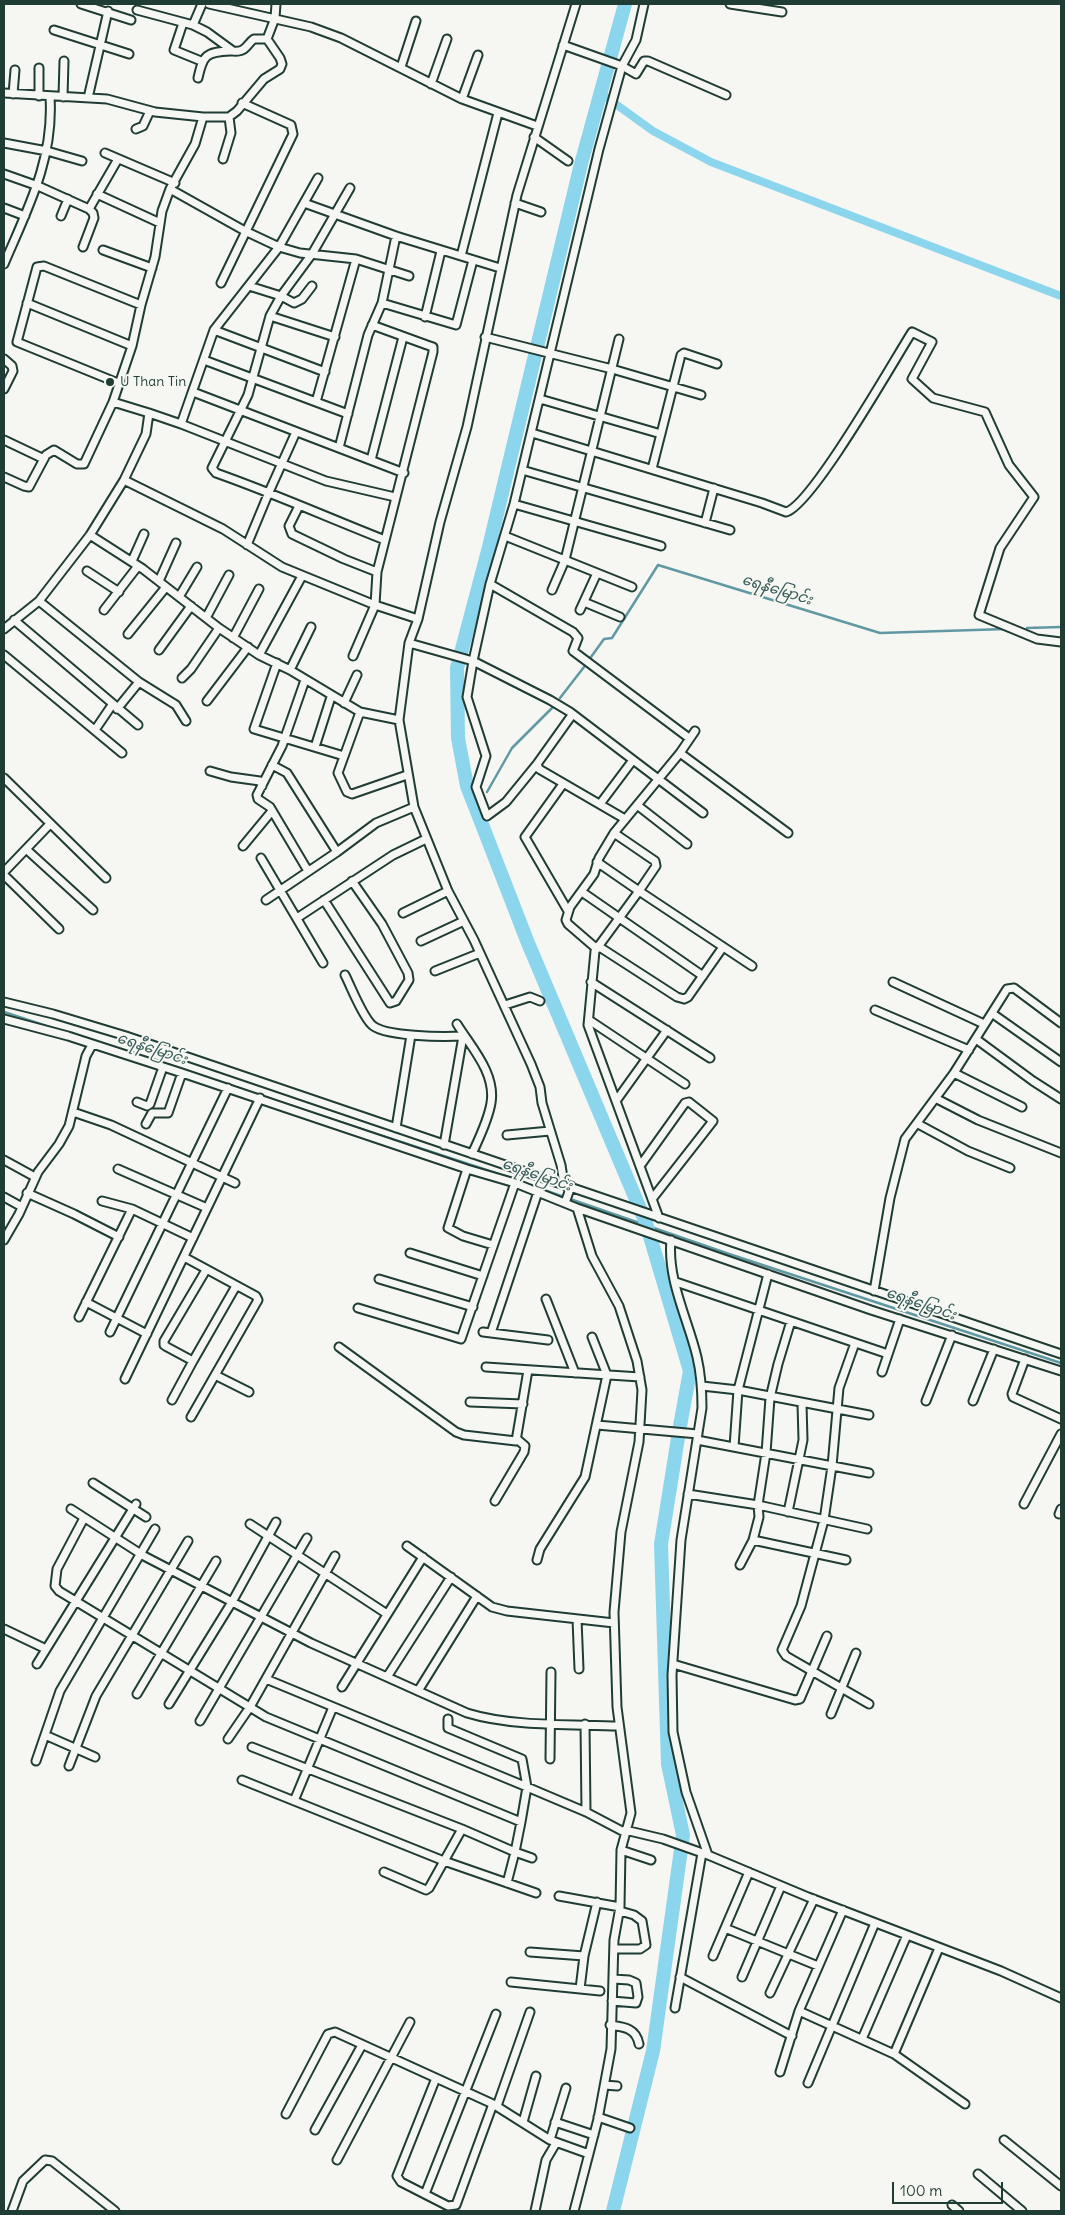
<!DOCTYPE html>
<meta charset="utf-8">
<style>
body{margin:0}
#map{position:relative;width:1065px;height:2215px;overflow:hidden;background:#f6f6f2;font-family:Delius,sans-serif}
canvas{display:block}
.frame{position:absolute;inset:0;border:5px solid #1f3d34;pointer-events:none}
.scale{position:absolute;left:892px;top:2182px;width:111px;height:22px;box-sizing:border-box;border:2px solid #1f3d34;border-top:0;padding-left:6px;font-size:15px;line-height:18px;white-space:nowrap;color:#1f3d34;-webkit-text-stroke:4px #f6f6f2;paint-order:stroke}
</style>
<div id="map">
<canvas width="1065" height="2215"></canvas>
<div class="frame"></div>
<div class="scale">100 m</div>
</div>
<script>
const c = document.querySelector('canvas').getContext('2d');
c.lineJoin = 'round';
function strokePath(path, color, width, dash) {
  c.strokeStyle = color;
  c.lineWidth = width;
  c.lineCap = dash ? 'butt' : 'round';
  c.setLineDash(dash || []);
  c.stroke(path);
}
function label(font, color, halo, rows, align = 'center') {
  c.font = font + ' Delius,"Noto Sans Myanmar",sans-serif';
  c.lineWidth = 4;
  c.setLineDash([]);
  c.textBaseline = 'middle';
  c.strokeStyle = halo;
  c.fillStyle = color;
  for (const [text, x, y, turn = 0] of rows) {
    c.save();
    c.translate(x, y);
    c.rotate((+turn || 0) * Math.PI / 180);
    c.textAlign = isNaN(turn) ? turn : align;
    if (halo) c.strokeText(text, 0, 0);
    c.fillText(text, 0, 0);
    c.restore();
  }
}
strokePath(new Path2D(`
 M 1027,628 L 1061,627
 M 591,657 L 604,639 L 612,638 L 658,565 L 880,633 L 1006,629
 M 560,698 L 584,667
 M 487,792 L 512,748 L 552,708
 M 476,809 L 479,803
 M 4,1012 L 62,1031
 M 224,1084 L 511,1178
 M 521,1182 L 729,1254 L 1061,1363`), '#6099a3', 2.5);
strokePath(new Path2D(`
 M 601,94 L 607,98
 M 617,105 L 653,131 L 711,162 L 1061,296`), '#8cd6ed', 8);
strokePath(new Path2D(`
 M 625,4 L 581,164 L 489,547 L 457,668 L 458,738 L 467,786 L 476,809 L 528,943 L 646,1223 L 690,1371 L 680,1426
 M 613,2211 L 653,2051 L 683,1835 L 668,1764 L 661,1544 L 678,1438`), '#8cd6ed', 14);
const minor = new Path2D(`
 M 81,4 L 131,20
 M 209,4 L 311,27 L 341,38 L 462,99 L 537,126
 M 730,4 L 782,12
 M 137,10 L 193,25 L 207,32 L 233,51
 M 183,23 L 174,50 L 201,61
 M 193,25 L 202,4
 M 54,30 L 129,54
 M 563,45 L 622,66 L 636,74 L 644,61 L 648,61 L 726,95
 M 401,67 L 416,21
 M 198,78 C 203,55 206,52 230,51 C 234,51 239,52 242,50 C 247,48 249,42 254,39 L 267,39
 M 431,84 L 447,39
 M 4,93 L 107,99 L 155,112 L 203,117 L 229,117 L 237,111 L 264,79 L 280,69 L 282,64 L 280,58 L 267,39 L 275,18 L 276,4
 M 13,94 L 15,70
 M 39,96 L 39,68
 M 63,97 L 64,61
 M 88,98 L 108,11
 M 462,99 L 478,55
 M 136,129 L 143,126 L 150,111
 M 534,137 L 568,161
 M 4,143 L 47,151 L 82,161
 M 105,153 L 175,183
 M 223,159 L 231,133 L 229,117
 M 4,174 L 38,186 L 89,209 L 93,213 L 94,218 L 83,247
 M 350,188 L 312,254 L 281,296 L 270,316 L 248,395 L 212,468 L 216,473 C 273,493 329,518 385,540
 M 170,189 L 245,231 L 279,247 L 300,253 L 356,259 L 409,276
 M 97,194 L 160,223
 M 304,203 L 396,236 L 500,268
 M 515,203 L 541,212
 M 4,208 L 25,216
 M 89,209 L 118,159
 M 61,216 L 68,199
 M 103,250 L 152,268
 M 461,256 L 498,113
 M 4,264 C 28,208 54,159 50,97
 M 221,283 L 293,134 L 291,125 L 242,103
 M 249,286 L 281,296 L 294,303 L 302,299 L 312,286
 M 27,303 L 132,346
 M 382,303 L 456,325 L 473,260
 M 270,316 L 335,337
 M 425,317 L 441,251
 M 214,330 L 325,372
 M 485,337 L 612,369 L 701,395
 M 4,359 L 12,366 L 13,371 L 4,389
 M 204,360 L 348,414
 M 118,383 L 17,342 L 37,267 L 44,266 L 141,305
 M 193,392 L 404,473
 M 540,399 L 661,434
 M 316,402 L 356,259
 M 149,413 L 181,424 L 326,481 L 395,497
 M 181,424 L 214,330 L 279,247 L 318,178
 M 532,433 L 762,503 L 786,512 C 812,505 893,362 912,332 L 932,342 L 912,379 L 933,398 L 985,412 L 1009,465 L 1034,497 L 1000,548 L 979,615 L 1037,639 L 1061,642
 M 4,440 L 44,459
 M 339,448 L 368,335 L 382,303 L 396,236
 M 371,460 L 403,337
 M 652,469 L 681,355 L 684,353 L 717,364
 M 522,470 L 730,530
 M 4,477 L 24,486 L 29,487 L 46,455 L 54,450 L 77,464 L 84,464 L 113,402
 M 124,480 L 223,529 L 282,567 L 375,605 L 418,619
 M 514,504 L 661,546
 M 299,506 L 289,526 L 292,534 L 344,559 L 377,572
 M 705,523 L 714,488
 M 90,535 L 143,569 L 219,628 L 259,655 L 290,670 L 360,712 L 399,720
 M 505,536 L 632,587
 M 247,545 L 269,492 L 296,432
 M 132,561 L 144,534
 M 87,571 L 119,592
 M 159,581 L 176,543
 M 490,584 L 573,632 L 578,638 L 573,651 L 689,738
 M 552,590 L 565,560 L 619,339
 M 179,597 L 197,567
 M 39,601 L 139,682 L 176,705 L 186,721
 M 584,602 L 620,617
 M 104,610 L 138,566
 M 580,610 L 597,573
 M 206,618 L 229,575
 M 14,620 L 138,725
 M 4,629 L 39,601 L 90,535 L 124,480 L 146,434 L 149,413 L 113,402 L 132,346 L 141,305 L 155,257 L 162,211 L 170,189 L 195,144 L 203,117
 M 128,634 L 166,587
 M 233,638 L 259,589
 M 409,643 L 473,661 L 550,700 L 570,712 L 703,813
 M 159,650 L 191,606
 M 4,655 L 122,753
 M 259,655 L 302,576
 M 353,656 L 375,605 L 377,572 L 433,352 L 433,347 L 427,345 L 372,325
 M 277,663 L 254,729 L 344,756
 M 290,670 L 311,627
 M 182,678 L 191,669 L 219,628
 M 305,680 L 282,746 L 257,795 L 258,799 L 270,807 L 308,871
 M 207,701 L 248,647
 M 344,703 L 357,675
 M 117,709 L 139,682
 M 360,712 L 338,773 L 347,792 L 352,794 L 407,775
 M 572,715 L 537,764 L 506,802 L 487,816 L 476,787 L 486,756 L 467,697 L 473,661 L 490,584 L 514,504 L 599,149 L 622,66 L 636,40 L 644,4
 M 95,730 L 112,705
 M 315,747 L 331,697
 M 680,753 L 788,833
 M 537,764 L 539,769 L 625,819
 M 272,765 L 287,773 L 337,852
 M 210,771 L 231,777 L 260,781 L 262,786
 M 4,778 L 106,878
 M 563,784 L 525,837 L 568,911
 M 600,804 L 633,760
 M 637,805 L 687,844
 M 243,846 L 272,811
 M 26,849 L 93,910
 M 261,858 L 323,963
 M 597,862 L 639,891 L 656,866 L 655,861 L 614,833
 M 4,872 L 50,824
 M 4,875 L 59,929
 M 582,892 L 703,976
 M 266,900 L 337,852 L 376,823 L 414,807
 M 324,900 L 390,1003 L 396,1001 L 409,980 L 408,973 L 382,924 L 352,881
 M 403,913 L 448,891
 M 297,918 L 393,855 L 426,839
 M 421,941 L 464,921
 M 598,946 L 677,997 L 684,999 L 688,997 L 723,947
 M 597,949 L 568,924 L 566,920 L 570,907 L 594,874 L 599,858 L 614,833 L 680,753 L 695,731
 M 435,971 L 480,953
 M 345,975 C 352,989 361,1013 371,1024 C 382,1037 445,1037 463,1036 L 467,1040
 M 591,982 L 710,1058
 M 893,982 L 984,1024
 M 4,1002 L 53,1014 L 126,1036 L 1061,1354
 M 505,1005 L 530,997 L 540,1001
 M 875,1010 L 969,1050
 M 993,1014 L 1061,1062
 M 4,1019 L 68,1036 L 182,1073 L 467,1169 L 515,1183 L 577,1208 L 592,1256 L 619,1306 L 637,1361 L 642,1390 L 639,1442 L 621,1532 L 614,1612 L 617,1707 L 631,1813 L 621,1850 L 620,1907 L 614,1940 L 611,2049 L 598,2119 L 574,2211
 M 589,1020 L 685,1084
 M 457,1024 C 471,1047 496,1073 491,1103 C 488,1121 479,1138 472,1154
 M 976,1039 L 1033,1081 L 1061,1099
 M 954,1073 L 1022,1107
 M 937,1099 L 978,1120 L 1061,1153
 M 616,1101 L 667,1030
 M 137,1102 L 147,1106 L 150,1104 L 163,1067
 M 73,1112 L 111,1125 L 235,1183
 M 146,1124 L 152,1113 L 168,1113 L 182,1073
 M 918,1124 L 968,1151 L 1010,1168
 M 396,1128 L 411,1035
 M 507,1135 L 550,1131
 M 444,1145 L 463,1036
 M 4,1160 L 35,1177
 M 640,1166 L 685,1103 L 689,1102 L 713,1121 L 652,1199
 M 118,1169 L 207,1208
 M 467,1169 L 448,1228 L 463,1236 L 493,1245
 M 564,1184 L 561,1165 L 542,1103 L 540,1087 L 531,1064 L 474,940 L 448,891 L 414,807 L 399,720 L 409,643 L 418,619 L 440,522 L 467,427 L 517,195 L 576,4
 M 27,1193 L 74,1214 L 119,1237
 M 4,1197 L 22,1207
 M 102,1201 L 132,1209 L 193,1238
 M 565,1203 L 571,1186
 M 577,1208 L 871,1310 L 1061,1371
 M 659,1218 L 588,1025 L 595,951 L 639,891 L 752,966
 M 4,1240 L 19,1214 L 38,1172 L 59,1144 L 69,1126 L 86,1056 L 92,1045
 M 671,1240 C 667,1280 688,1319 697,1357 C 701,1374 702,1390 702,1408 L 681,1540 L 672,1675 L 673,1732 L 686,1792 L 708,1855
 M 410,1253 L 483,1276
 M 184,1257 L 256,1296 L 258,1300 L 191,1417
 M 206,1270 L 164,1341 L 164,1345 L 167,1347 L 193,1361 L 236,1286
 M 379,1279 L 473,1307
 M 676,1282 L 888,1354
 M 874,1291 L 890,1198 L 905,1139 L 954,1073 L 1007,989 L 1014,988 L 1061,1023
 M 546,1299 L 575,1373
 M 86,1302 L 147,1334
 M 358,1308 L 461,1339 L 515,1183
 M 79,1317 L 132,1209
 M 110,1332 L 228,1088
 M 483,1332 L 548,1340
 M 491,1333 L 538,1192
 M 855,1343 L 839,1388 L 832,1466 L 824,1520 L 801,1606 L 782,1650 L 786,1656 L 869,1704
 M 339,1347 L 456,1432 L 464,1435 L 516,1441 L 528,1370
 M 1025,1359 L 1012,1394 L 1013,1397 L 1061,1419
 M 486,1367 L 640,1377
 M 882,1372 L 900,1319
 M 215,1375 L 249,1392
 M 125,1379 L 260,1098
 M 702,1386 L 738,1390 L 869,1415
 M 172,1400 L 193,1361
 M 926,1401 L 952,1335
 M 973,1401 L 994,1349
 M 470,1402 L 523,1404
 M 597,1425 L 698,1434
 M 697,1440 L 869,1473
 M 734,1447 L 738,1390 L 768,1274
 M 93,1483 L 146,1517
 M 688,1494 L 758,1505 L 867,1529
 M 495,1501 L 524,1452 L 525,1446 L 518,1440
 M 1024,1504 L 1061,1434
 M 71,1509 L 144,1556 L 311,1643 L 467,1713 C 513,1727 571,1724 619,1726
 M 788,1512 L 803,1440 L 802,1404
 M 1059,1514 L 1061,1509
 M 84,1518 L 57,1569 L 55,1586 L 59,1591 L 266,1717 L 521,1822 L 527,1787 L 266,1679
 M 250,1524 L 387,1614
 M 753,1540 L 846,1560
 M 407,1546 L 492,1607 L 507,1611 L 614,1623
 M 537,1560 L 540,1549 L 585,1477 L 607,1375 L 592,1337
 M 740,1565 L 753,1540 L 759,1517 L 758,1505 L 766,1453 L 770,1398 L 778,1364 L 791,1321
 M 577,1619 L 579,1669
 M 4,1629 L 46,1649
 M 37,1664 L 136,1504
 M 673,1664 L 795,1700 L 800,1699 L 827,1636
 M 387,1677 L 451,1577
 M 342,1687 L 423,1557
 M 418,1691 L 477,1596
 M 137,1694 L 216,1561
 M 169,1704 L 232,1602 L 276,1522
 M 831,1714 L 856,1653
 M 448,1719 L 448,1728 L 522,1759 L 527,1787 L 586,1812 L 624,1832
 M 200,1721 L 307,1538
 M 585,1724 L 586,1812
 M 45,1735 L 95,1757
 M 228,1739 L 250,1707 L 335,1556
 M 252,1747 L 462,1829 L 515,1852 L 521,1822
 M 550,1759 L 551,1672
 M 36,1761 L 60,1691 L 155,1529
 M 69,1766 L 96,1696 L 188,1541
 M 242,1780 L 444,1861 L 536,1893
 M 294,1801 L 333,1707
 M 625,1830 L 663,1839 L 708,1855 L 808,1897 L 1001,1971 L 1061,1998
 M 621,1850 L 651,1860
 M 384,1872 L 426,1890 L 429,1888 L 462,1829
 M 507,1883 L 515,1852 L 532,1858
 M 559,1896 L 620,1907
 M 725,1928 L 818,1966
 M 614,1949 L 640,1949 L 646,1945 L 642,1921 L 634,1915 L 620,1911
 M 530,1952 L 584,1956
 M 713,1956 L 749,1872
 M 680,1977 L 792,2036
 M 742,1977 L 781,1886
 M 511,1982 L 600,1991
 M 580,1989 L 584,1956 L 597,1902
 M 770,1993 L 814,1899
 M 612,2001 L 636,2003 L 638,1997 L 636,1983 L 629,1980 L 613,1979
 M 675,2008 L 702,1853
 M 799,2011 L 894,2054 L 965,2104
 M 610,2025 C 624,2027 636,2028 639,2044
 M 862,2039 L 907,1935
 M 894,2054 L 939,1948
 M 780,2072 L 799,2011 L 843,1910
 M 436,2078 L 397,2176 L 401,2182 L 448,2206 L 456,2205 L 493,2104
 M 808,2083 L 875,1923
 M 605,2085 L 617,2086
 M 497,2106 L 530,2012
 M 286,2114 L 328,2034 L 335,2032 L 493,2104 L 550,2140 L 589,2154
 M 598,2117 L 630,2128
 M 523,2122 L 536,2076
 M 555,2122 L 594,2135
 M 315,2130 L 362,2045
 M 550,2140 L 566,2088
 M 1004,2140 L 1061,2186
 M 337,2160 L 410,2022
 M 978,2174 L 1022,2211
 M 425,2194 L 496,2014
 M 952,2205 L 959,2211
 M 12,2211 L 23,2181 L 45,2160 L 52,2161 L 115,2211
 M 535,2211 L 546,2160 L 556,2143`);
strokePath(minor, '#1f3d34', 11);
strokePath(minor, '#f6f6f2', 7);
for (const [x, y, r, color] of [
 [110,382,5,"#1f3d34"]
]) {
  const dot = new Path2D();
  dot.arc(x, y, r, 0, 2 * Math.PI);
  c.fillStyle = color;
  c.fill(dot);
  strokePath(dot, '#f6f6f2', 2);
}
label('14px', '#1f3d34', '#f6f6f2', [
 ["U Than Tin",120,382]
], 'left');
label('italic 15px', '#355c59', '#f6f6f2', [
 ["ရေနီမြောင်း",777,590,17],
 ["ရေနီမြောင်း",152,1049,18],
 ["ရေနီမြောင်း",537,1175,19],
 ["ရေနီမြောင်း",921,1304,19]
]);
</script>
